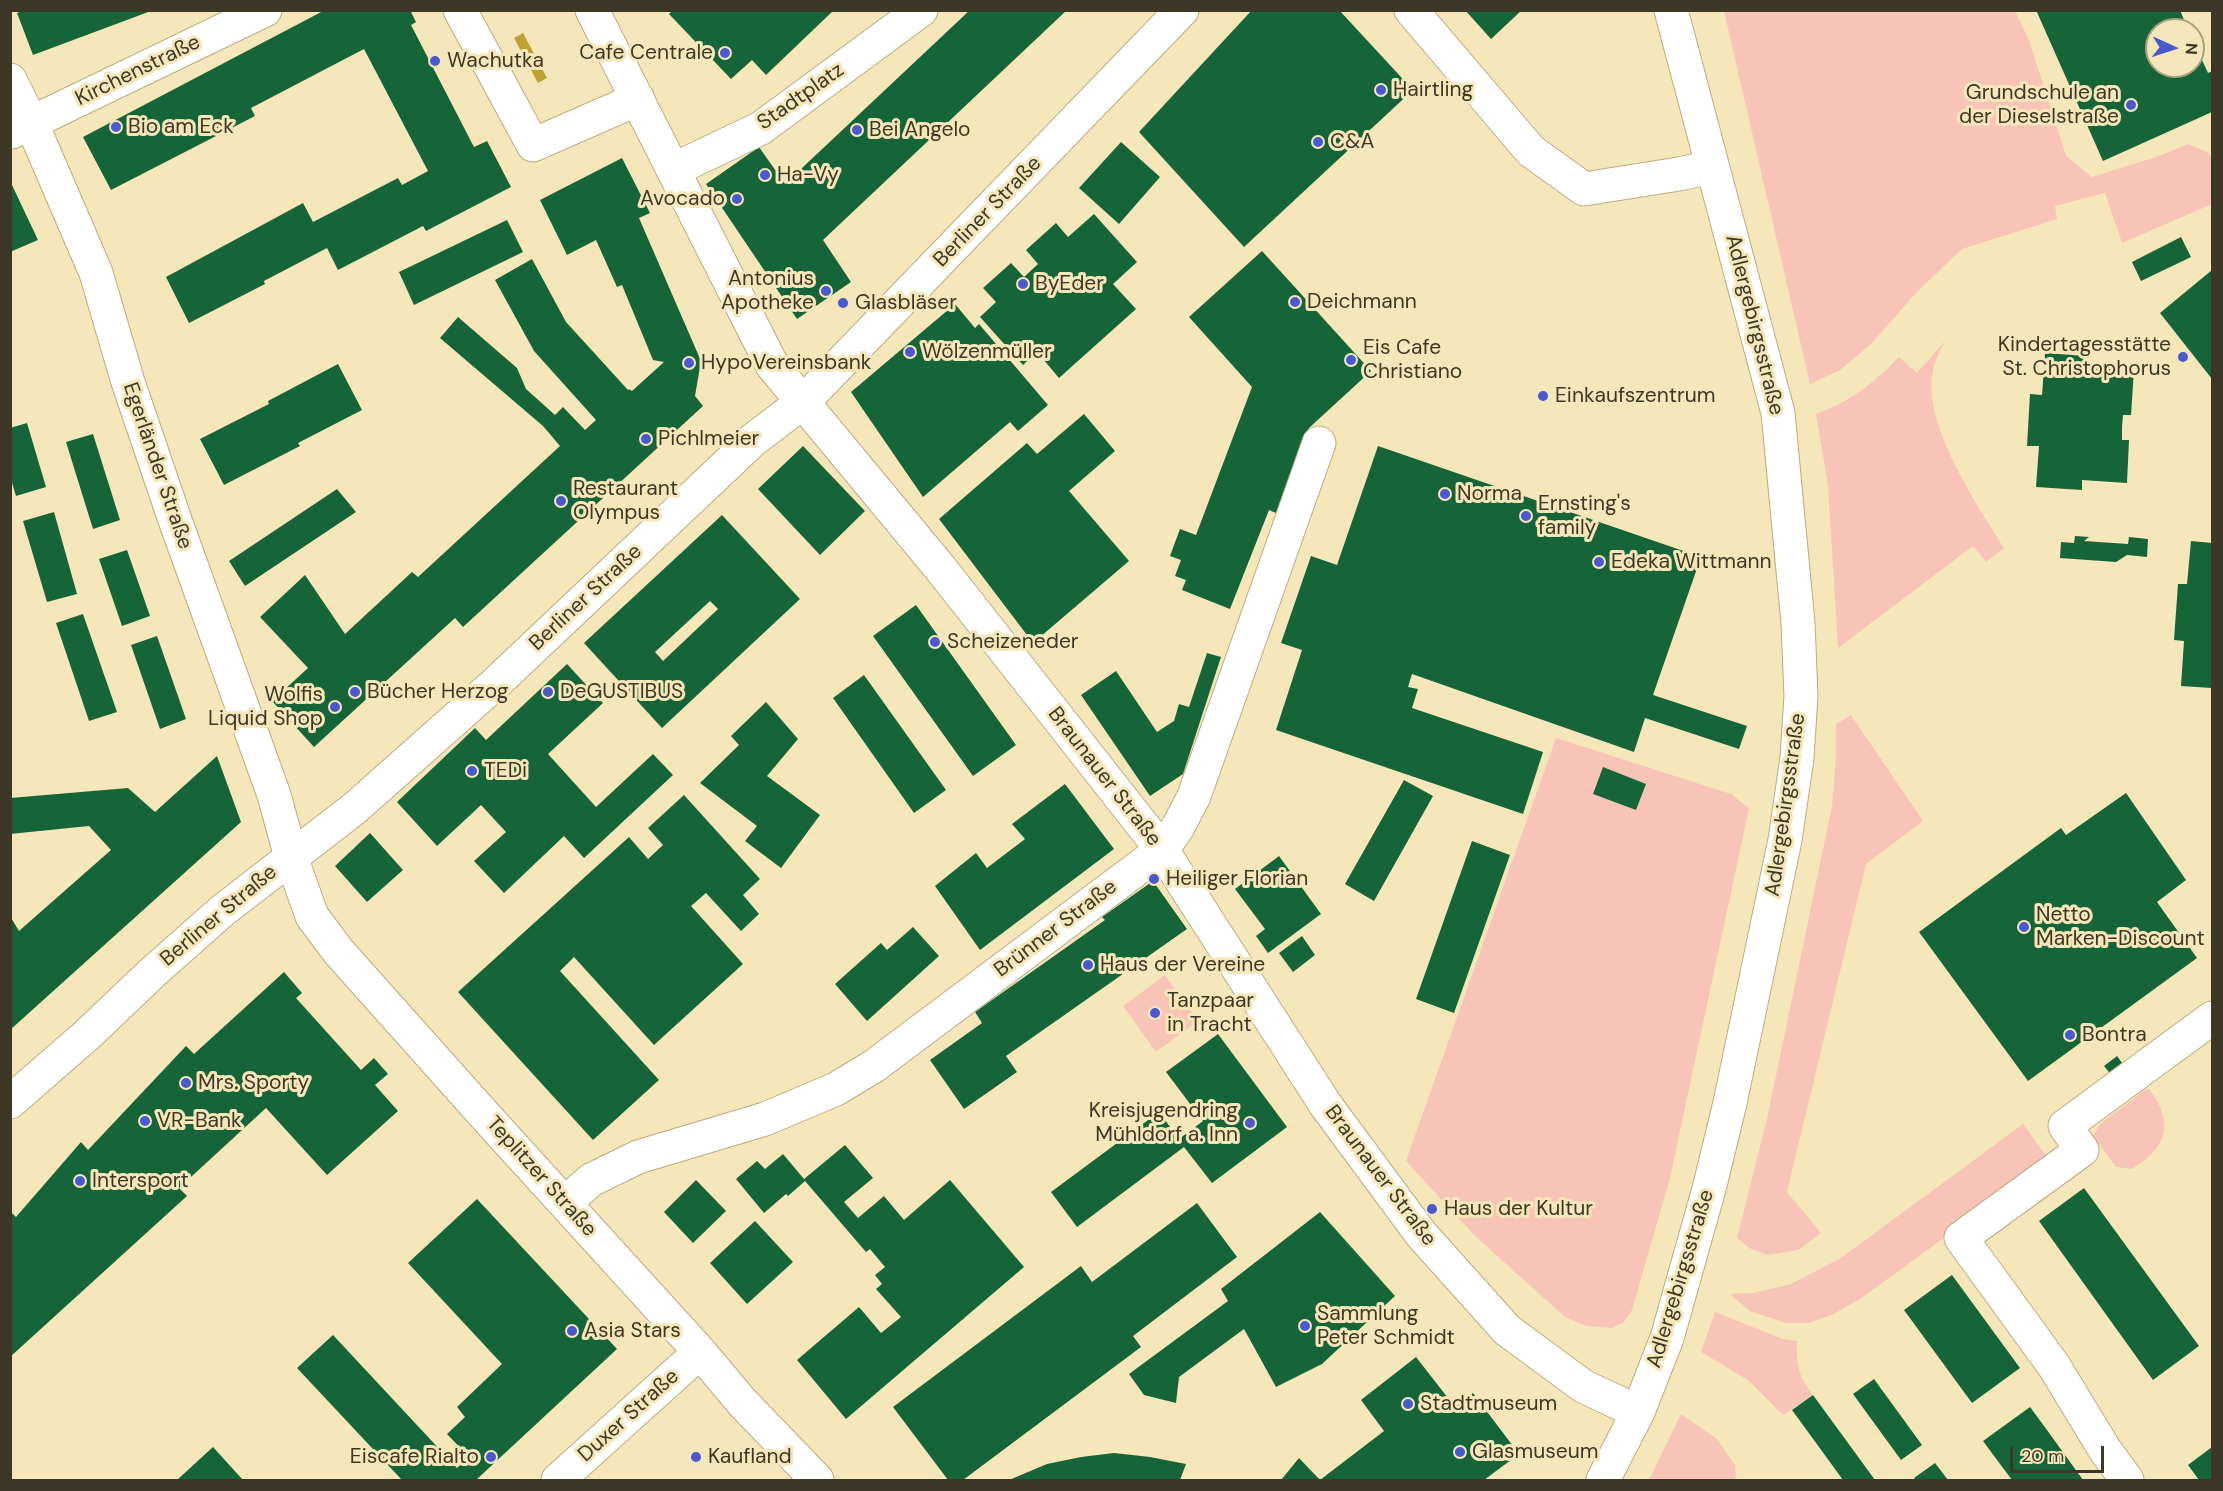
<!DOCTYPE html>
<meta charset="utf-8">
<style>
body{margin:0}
#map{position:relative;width:2223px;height:1491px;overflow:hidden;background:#f5e7ba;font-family:"DM Sans",sans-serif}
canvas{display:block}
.frame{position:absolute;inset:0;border:12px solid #3d3725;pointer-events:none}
.north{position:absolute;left:2145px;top:18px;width:60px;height:60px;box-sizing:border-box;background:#f5e7ba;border:2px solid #aba17e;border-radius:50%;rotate:93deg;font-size:16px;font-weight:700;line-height:24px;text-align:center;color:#3d3725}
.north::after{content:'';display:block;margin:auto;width:21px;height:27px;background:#4a59ce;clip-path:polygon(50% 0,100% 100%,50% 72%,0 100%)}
.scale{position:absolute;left:2010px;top:1446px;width:94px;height:27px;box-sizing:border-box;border:3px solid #3d3725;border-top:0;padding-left:8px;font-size:18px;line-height:21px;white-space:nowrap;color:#3d3725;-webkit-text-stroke:4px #f5e7ba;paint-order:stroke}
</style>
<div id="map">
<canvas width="2223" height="1491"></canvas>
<div class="frame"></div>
<div class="north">N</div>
<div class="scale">20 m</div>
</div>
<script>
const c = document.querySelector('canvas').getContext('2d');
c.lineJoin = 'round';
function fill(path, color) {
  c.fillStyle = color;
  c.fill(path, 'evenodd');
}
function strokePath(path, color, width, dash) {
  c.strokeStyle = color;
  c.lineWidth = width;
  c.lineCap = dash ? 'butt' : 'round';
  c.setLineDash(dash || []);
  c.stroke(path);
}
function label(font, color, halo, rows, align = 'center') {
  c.font = font + ' "DM Sans",sans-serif';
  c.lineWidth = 6;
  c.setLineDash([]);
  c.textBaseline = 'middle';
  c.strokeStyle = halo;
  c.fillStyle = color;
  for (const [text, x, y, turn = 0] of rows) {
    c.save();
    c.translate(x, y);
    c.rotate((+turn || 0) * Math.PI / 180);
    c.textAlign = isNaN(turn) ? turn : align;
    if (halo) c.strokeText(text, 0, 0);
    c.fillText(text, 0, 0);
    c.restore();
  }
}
fill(new Path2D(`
 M 1724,11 L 2015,11 L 2029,40 L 2066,156 L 2092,177 L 2156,157 L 2188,144 L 2209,153 L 2212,160 L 2212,204 L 2122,243 L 2105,193 L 2055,206 L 2057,219 L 1962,249 L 1916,293 L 1871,344 L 1840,370 L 1810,384 Z
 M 1945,341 C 1941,350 1934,361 1933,371 C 1922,425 1977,504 2004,548 L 1986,562 L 1973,546 L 1838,648 L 1828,485 L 1816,414 C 1851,401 1873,384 1899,357 L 1917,373 Z
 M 1851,715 L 1923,821 L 1866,864 L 1787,1192 L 1821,1233 L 1798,1250 L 1768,1255 L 1749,1248 L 1737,1238 L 1767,1119 L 1832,806 L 1836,757 L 1836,724 Z
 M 1556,738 L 1731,794 L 1749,808 L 1670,1178 L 1632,1310 L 1624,1322 L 1612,1328 L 1586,1326 L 1565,1317 L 1475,1236 L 1406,1161 Z
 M 1165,975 L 1198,1021 L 1156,1052 L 1123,1006 Z
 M 2148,1088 C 2163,1105 2172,1131 2155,1150 C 2149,1158 2140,1163 2132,1169 L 2116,1167 L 2093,1136 L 2100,1124 Z
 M 2023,1124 L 2050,1161 L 1860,1299 L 1832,1315 L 1808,1323 L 1786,1323 L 1750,1311 L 1730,1294 L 1753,1293 L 1791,1284 L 1841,1258 Z
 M 1715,1312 L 1783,1339 L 1797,1341 C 1796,1366 1799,1376 1813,1395 L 1783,1415 L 1748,1380 L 1701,1352 Z
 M 1681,1414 L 1717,1439 L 1735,1465 L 1736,1480 L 1649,1480 Z`), '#f9c4b8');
fill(new Path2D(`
 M 523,33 L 547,78 L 538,83 L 514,38 Z`), '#bfa130');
fill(new Path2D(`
 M 25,10 L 151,10 L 151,11 L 33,55 L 17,13 Z
 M 325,10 L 410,10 L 416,22 L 411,25 L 474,147 L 487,141 L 511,187 L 426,231 L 423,226 L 338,270 L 327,248 L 264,281 L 265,284 L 189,323 L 166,277 L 303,203 L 313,222 L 398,178 L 402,185 L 428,171 L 364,49 L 251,108 L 255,116 L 111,190 L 83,137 Z
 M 673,10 L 834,10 L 766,75 L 752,60 L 731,79 L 669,14 Z
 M 970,10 L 1067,10 L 823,240 L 851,282 L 797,319 L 706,184 L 759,147 L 785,184 Z
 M 1252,10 L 1339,10 L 1413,90 L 1244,247 L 1139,132 Z
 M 1465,10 L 1522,10 L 1491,39 Z
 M 2036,10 L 2180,10 L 2188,30 L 2157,30 L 2157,66 L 2193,66 L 2193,40 L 2208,73 L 2212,71 L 2212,112 L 2103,161 Z
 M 1121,142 L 1160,177 L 1119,224 L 1079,188 Z
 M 622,158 L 650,213 L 639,218 L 701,361 L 695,396 L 703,406 L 463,627 L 455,618 L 314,747 L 272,701 L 308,668 L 260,617 L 305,575 L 345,634 L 412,572 L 418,577 L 560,446 L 543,426 L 440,338 L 458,317 L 517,368 L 526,389 L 555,415 L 563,407 L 585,430 L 596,420 L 534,351 L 495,280 L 532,259 L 566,322 L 628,390 L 629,389 L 632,391 L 664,362 L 653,360 L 622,285 L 617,287 L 596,240 L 567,255 L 540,200 Z
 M 10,185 L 12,185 L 38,240 L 10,252 Z
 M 1094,214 L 1137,262 L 1113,284 L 1136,309 L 1059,378 L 1037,352 L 1023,365 L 980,317 L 996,302 L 983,288 L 1011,263 L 1024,277 L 1038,264 L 1026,250 L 1056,223 L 1068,237 Z
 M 507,220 L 523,252 L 414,305 L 399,272 Z
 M 2181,237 L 2191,257 L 2141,281 L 2132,262 Z
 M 1262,251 L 1371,371 L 1309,428 L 1276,513 L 1269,510 L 1230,609 L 1182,590 L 1186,580 L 1175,576 L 1181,560 L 1170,556 L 1180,529 L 1196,535 L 1252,387 L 1189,317 Z
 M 2212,270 L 2212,379 L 2160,313 Z
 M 955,304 L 975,328 L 979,324 L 1048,405 L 1018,431 L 1010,422 L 923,497 L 851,392 Z
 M 2045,353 L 2086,356 L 2085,367 L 2134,370 L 2131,415 L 2123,415 L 2122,427 L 2122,440 L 2129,440 L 2127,483 L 2082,480 L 2082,490 L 2036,487 L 2039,446 L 2027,446 L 2030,394 L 2042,395 Z
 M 338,364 L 362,410 L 298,443 L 300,446 L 224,485 L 200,439 L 269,404 L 268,401 Z
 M 1084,414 L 1115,451 L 1069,491 L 1129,561 L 1033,643 L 939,519 L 1027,443 L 1037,454 Z
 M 27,423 L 46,487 L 16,496 L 10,476 L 10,428 Z
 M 93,434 L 120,520 L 93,529 L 66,442 Z
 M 803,446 L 865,511 L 820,555 L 758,489 Z
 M 1378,446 L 1701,557 L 1653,695 L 1747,726 L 1739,749 L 1645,718 L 1634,752 L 1412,674 L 1408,687 L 1418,689 L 1412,708 L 1543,752 L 1523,814 L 1276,730 L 1302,650 L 1281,643 L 1311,556 L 1337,565 Z
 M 337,489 L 356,512 L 245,586 L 229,561 Z
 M 54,512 L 77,594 L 47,602 L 23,521 Z
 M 722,515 L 800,599 L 662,728 L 584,643 ZM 710,601 L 718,609 L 663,661 L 655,652 Z
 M 2075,536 L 2089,537 L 2084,541 L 2128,544 L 2129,537 L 2148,539 L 2147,557 L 2127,555 L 2116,562 L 2060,558 L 2061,542 L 2074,543 Z
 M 2191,541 L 2212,543 L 2212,688 L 2181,686 L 2184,641 L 2174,640 L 2178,584 L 2187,584 Z
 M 127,550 L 150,616 L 122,626 L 99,559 Z
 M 916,605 L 1016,745 L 973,776 L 873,636 Z
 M 83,614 L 117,712 L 89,721 L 56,623 Z
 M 157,636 L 186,719 L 160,729 L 131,645 Z
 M 1207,653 L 1221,657 L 1183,774 L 1150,796 L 1081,695 L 1116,671 L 1157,732 L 1174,721 L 1179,704 L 1189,707 Z
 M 567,664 L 603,703 L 548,754 L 596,807 L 653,754 L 673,775 L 584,858 L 564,836 L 504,893 L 474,861 L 506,832 L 481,805 L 437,846 L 397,802 L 475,728 L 486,740 Z
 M 864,675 L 946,790 L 914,813 L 833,698 Z
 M 766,702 L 798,739 L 767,776 L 820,815 L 781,868 L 745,841 L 757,826 L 700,783 L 739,745 L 731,736 Z
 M 217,756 L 241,822 L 10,1030 L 10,916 L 19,931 L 111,850 L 89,826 L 10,834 L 10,798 L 128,788 L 155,812 Z
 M 1603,767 L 1646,784 L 1636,810 L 1593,794 Z
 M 1404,780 L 1433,796 L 1374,901 L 1345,884 Z
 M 1065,784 L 1114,849 L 980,950 L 935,886 L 976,853 L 987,868 L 1025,839 L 1012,824 Z
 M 2126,793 L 2186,880 L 2157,902 L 2197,958 L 2028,1081 L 1919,932 L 2061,828 L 2066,835 Z
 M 684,795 L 760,879 L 743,895 L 759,914 L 741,931 L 706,893 L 691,906 L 743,964 L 654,1045 L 574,957 L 560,971 L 659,1080 L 593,1140 L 458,992 L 629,837 L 648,859 L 663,845 L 648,828 Z
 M 370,833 L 403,870 L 367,902 L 335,866 Z
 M 1472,841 L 1510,855 L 1454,1013 L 1416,999 Z
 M 1279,856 L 1321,914 L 1268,953 L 1256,936 L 1265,929 L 1235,889 Z
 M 1153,881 L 1187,929 L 1006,1056 L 1017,1072 L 964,1109 L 930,1060 L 982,1023 L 975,1012 L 1105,920 L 1102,917 Z
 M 913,927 L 939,956 L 867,1021 L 835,984 L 881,943 L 887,950 Z
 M 1302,936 L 1315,955 L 1293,972 L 1279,953 Z
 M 284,972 L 302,993 L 296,998 L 361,1070 L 374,1058 L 388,1074 L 375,1085 L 398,1111 L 327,1175 L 266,1108 L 179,1188 L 187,1196 L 10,1357 L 10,1211 L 16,1217 L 81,1142 L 88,1150 L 186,1046 L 194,1054 Z
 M 1218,1034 L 1287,1127 L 1212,1183 L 1184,1147 L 1077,1227 L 1051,1192 L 1159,1112 L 1179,1139 L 1203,1121 L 1166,1072 Z
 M 2117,1056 L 2125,1067 L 2113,1077 L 2104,1066 Z
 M 845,1145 L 873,1178 L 844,1202 L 858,1218 L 884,1196 L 904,1220 L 950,1180 L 1024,1267 L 846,1419 L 797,1360 L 859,1307 L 881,1333 L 901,1317 L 876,1289 L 882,1284 L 875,1275 L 885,1267 L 870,1249 L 866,1252 L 805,1181 L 788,1196 L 786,1194 L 764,1213 L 736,1179 L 757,1161 L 765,1169 L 783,1154 L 804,1179 Z
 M 696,1180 L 726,1211 L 693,1243 L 664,1212 Z
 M 2084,1188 L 2199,1346 L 2153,1380 L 2039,1221 Z
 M 477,1199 L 617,1349 L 476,1480 L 399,1480 L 401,1479 L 297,1368 L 333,1335 L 457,1468 L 469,1457 L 447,1434 L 465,1417 L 457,1407 L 502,1364 L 408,1263 Z
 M 1197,1203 L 1237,1257 L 1133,1336 L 1141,1347 L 963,1480 L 948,1480 L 893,1407 L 1081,1266 L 1092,1282 Z
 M 1320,1212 L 1395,1296 L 1322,1364 L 1276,1387 L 1244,1329 L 1179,1377 L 1176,1403 L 1144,1395 L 1129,1374 L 1228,1301 L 1221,1289 Z
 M 755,1221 L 793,1262 L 747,1304 L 710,1263 Z
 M 1952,1275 L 2020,1368 L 1972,1403 L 1904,1310 Z
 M 1416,1357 L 1455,1407 L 1473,1393 L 1519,1454 L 1484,1480 L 1281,1480 L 1299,1458 L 1320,1480 L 1384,1431 L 1361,1400 Z
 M 1874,1379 L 1922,1445 L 1901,1460 L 1853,1394 Z
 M 1813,1395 L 1875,1480 L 1843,1480 L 1792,1410 Z
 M 2030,1407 L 2047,1430 L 2083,1480 L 2012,1480 L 2000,1464 L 1983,1441 Z
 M 213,1447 L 243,1480 L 177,1480 Z
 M 2212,1447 L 2212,1480 L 2199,1480 L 2188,1465 Z
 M 1114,1453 L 1150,1457 L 1186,1464 L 1180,1480 L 1009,1480 L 1047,1464 L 1081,1457 Z
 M 1935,1463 L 1948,1480 L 1916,1480 L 1914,1478 Z`), '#166538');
const minor = new Path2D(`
 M 460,10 L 533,145 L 638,99
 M 592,10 L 772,365 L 941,569 L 1162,850 L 1325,1104 L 1421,1234 L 1507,1330 L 1583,1386 L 1638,1412
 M 1411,10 L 1531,151 L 1584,189 L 1679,174 L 1712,167
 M 10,80 L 31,122 L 96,273 L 128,382 L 175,520 L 274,795 L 291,857 L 312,916 L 338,951 L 488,1119 L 700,1352 L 742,1402 L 817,1480
 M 12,132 L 265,10
 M 673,170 L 761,128 L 921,10
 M 10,1102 L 88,1034 L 152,973 L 222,911 L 355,808 L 497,682 L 753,440 L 803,402 L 1182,10
 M 565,1203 L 591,1180 L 638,1157 L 765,1119 L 836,1089 L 874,1066 L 1162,850 L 1178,827 L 1194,796 L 1319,443
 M 558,1480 L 700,1352
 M 1603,1480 L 1638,1412 L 1667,1338 L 1709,1189 L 1730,1103 L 1785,840 L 1797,758 L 1801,696 L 1798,623 L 1778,413 L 1671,10
 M 2127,1480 L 2105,1450 L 2054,1366 L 1961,1238 L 2082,1150 L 2065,1126 L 2212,1018`);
strokePath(minor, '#b9ac81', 35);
strokePath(minor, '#fff', 33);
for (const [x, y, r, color] of [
 [725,53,6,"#4a59ce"],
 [435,61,6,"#4a59ce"],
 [1381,90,6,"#4a59ce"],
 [2131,105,6,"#4a59ce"],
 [116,127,6,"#4a59ce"],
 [857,130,6,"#4a59ce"],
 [1318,142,6,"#4a59ce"],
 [765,175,6,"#4a59ce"],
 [737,199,6,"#4a59ce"],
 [1023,284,6,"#4a59ce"],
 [826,291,6,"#4a59ce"],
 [1295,302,6,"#4a59ce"],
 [843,303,6,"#4a59ce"],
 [910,352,6,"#4a59ce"],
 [2183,357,6,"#4a59ce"],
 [1351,360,6,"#4a59ce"],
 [689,363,6,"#4a59ce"],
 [1543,396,6,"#4a59ce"],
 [646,439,6,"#4a59ce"],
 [1445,494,6,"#4a59ce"],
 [561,501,6,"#4a59ce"],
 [1526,516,6,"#4a59ce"],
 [1599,562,6,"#4a59ce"],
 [935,642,6,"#4a59ce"],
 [355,692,6,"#4a59ce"],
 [548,692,6,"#4a59ce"],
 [335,707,6,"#4a59ce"],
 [472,771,6,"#4a59ce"],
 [1154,879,6,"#4a59ce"],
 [2024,927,6,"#4a59ce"],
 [1088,965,6,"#4a59ce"],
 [1155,1013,6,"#4a59ce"],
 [2070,1035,6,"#4a59ce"],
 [186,1083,6,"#4a59ce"],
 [145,1121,6,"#4a59ce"],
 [1250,1123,6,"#4a59ce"],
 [80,1181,6,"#4a59ce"],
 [1432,1209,6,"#4a59ce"],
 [1305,1326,6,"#4a59ce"],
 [572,1331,6,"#4a59ce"],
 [1408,1404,6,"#4a59ce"],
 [1460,1452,6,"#4a59ce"],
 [491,1457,6,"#4a59ce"],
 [696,1457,6,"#4a59ce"]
]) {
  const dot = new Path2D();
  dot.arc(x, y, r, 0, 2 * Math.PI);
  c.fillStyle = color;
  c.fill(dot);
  strokePath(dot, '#f5e7ba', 2);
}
label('21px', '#3d3725', '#f5e7ba', [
 ["Cafe Centrale",713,53,"right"],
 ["Wachutka",447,61],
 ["Hairtling",1393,90],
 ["Grundschule an",2119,93,"right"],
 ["der Dieselstraße",2119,117,"right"],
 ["Bio am Eck",128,127],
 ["Bei Angelo",869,130],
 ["C&A",1330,142],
 ["Ha-Vy",777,175],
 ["Avocado",725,199,"right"],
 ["Antonius",814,279,"right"],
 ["Apotheke",814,303,"right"],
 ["ByEder",1035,284],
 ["Deichmann",1307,302],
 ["Glasbläser",855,303],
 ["Kindertagesstätte",2171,345,"right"],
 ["St. Christophorus",2171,369,"right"],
 ["Eis Cafe",1363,348],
 ["Christiano",1363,372],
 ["Wölzenmüller",922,352],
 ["HypoVereinsbank",701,363],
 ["Einkaufszentrum",1555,396],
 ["Pichlmeier",658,439],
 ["Restaurant",573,489],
 ["Olympus",573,513],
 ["Norma",1457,494],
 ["Ernsting's",1538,504],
 ["family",1538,528],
 ["Edeka Wittmann",1611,562],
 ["Scheizeneder",947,642],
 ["Bücher Herzog",367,692],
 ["DeGUSTIBUS",560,692],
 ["Wolfis",323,695,"right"],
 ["Liquid Shop",323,719,"right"],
 ["TEDi",484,771],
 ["Heiliger Florian",1166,879],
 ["Netto",2036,915],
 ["Marken-Discount",2036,939],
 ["Haus der Vereine",1100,965],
 ["Tanzpaar",1167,1001],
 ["in Tracht",1167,1025],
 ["Bontra",2082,1035],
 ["Mrs. Sporty",198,1083],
 ["Kreisjugendring",1238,1111,"right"],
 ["Mühldorf a. Inn",1238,1135,"right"],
 ["VR-Bank",157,1121],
 ["Intersport",92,1181],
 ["Haus der Kultur",1444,1209],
 ["Sammlung",1317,1314],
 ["Peter Schmidt",1317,1338],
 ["Asia Stars",584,1331],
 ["Stadtmuseum",1420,1404],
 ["Glasmuseum",1472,1452],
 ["Eiscafe Rialto",479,1457,"right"],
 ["Kaufland",708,1457]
], 'left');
label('21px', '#3d3725', '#f5e7ba', [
 ["Kirchenstraße",138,71,-26],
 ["Stadtplatz",801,97,-35],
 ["Berliner Straße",988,212,-46],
 ["Adlergebirgsstraße",1754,325,76],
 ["Egerländer Straße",157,466,71],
 ["Berliner Straße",586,598,-43],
 ["Braunauer Straße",1104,777,52],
 ["Adlergebirgsstraße",1786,805,-82],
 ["Berliner Straße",219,916,-40],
 ["Brünner Straße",1056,929,-37],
 ["Braunauer Straße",1380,1176,53],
 ["Teplitzer Straße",541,1177,48],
 ["Adlergebirgsstraße",1681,1279,-73],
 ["Duxer Straße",629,1416,-42]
]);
</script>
